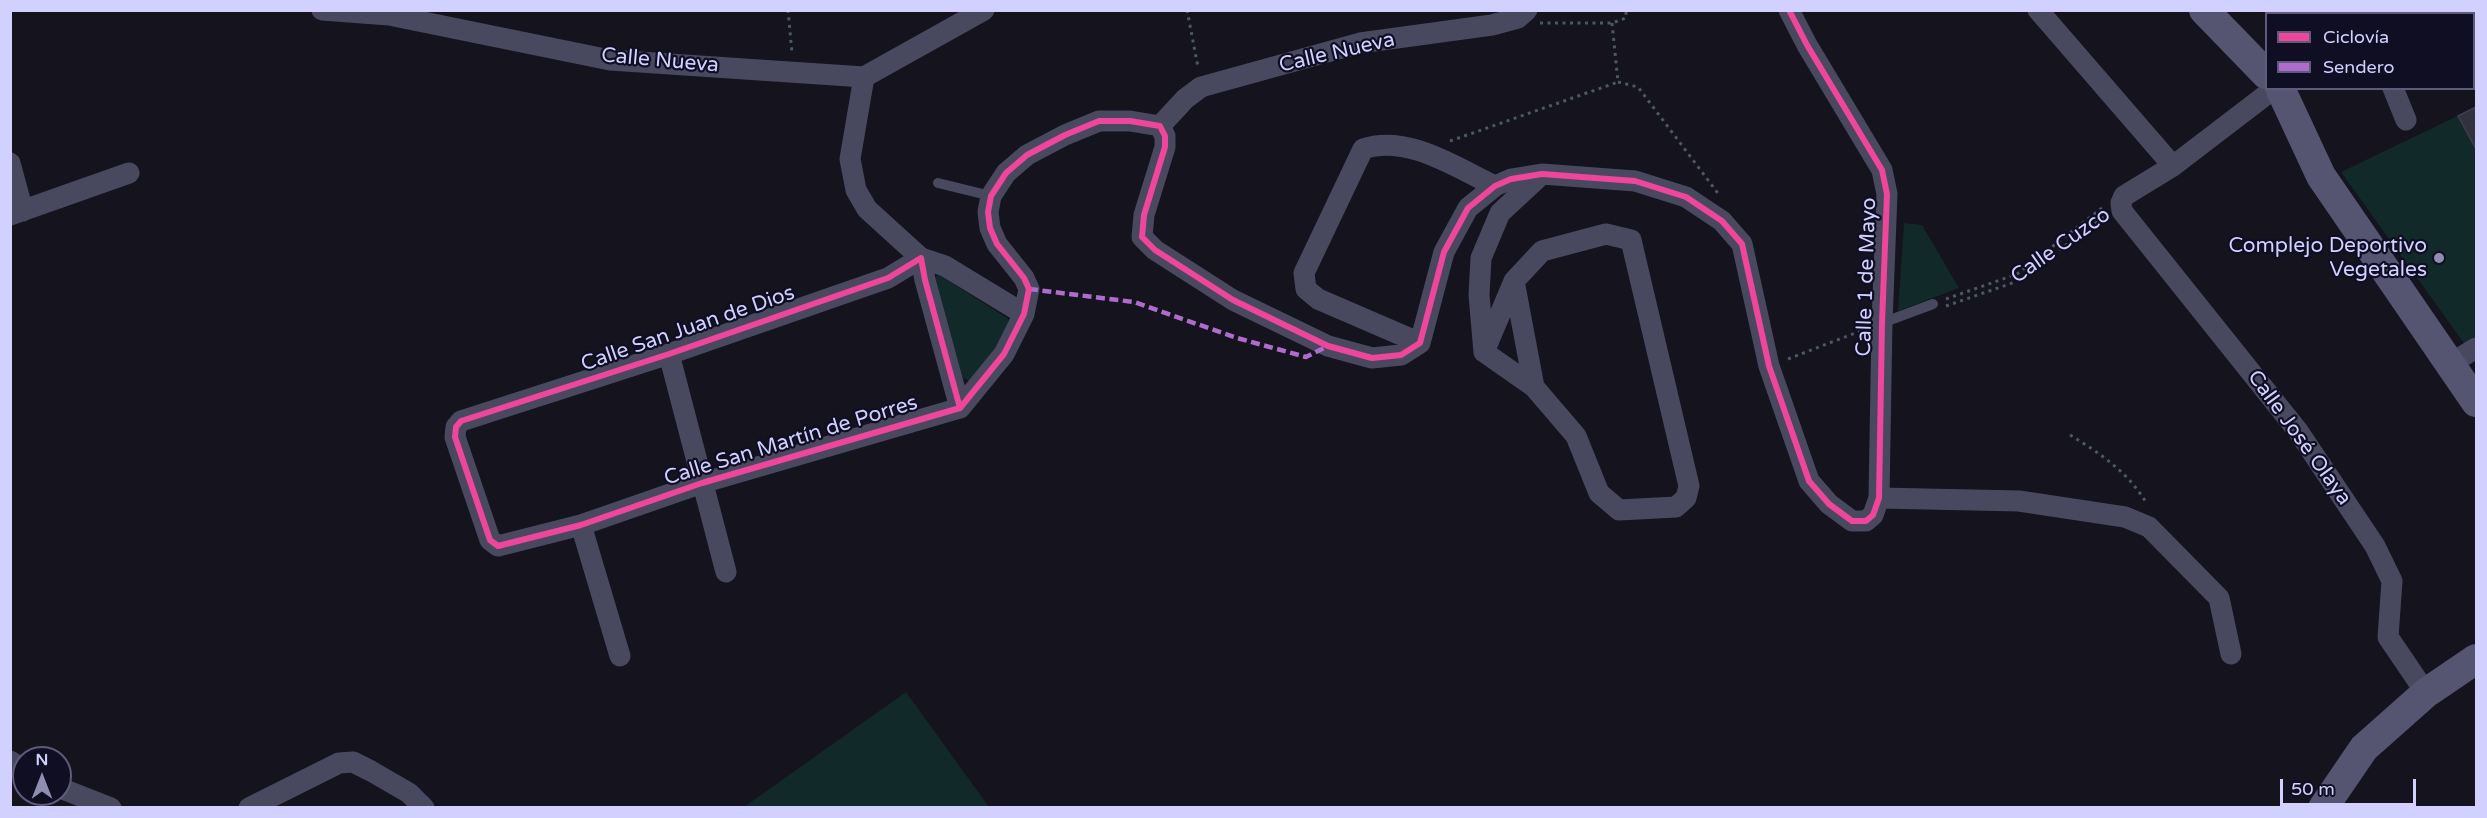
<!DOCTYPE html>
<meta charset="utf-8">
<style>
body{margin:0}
#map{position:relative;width:2487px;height:818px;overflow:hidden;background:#14131e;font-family:"Varela Round",sans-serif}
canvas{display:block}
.frame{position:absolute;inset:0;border:12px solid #d2d0ff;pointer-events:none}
.legend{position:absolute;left:2265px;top:12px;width:210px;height:78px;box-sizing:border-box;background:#100e23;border:2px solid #5e5c7b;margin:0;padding:8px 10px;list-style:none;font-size:18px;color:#d2d0ff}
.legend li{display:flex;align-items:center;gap:12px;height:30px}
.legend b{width:30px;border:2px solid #5e5c7b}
.north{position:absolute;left:12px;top:746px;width:60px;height:60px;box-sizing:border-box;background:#100e23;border:2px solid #5e5c7b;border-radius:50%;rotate:0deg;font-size:16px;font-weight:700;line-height:24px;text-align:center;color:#d2d0ff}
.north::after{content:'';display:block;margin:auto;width:21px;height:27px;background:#908eb0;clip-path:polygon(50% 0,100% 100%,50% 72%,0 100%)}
.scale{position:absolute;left:2280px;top:779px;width:136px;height:27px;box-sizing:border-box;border:3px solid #d2d0ff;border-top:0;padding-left:8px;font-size:18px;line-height:21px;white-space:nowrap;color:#d2d0ff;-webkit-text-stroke:4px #100e23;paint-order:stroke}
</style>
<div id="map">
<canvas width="2487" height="818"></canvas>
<div class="frame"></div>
<ul class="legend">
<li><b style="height:8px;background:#ed469a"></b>Ciclovía</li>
<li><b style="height:8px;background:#b06ccc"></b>Sendero</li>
</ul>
<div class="north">N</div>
<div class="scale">50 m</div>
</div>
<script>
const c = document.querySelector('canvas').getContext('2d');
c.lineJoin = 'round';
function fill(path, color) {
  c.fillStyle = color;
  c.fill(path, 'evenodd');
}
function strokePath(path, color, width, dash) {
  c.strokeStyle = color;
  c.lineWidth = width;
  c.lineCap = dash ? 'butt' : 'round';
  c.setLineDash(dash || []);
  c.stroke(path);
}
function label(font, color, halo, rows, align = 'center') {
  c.font = font + ' "Varela Round",sans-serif';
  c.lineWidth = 4.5;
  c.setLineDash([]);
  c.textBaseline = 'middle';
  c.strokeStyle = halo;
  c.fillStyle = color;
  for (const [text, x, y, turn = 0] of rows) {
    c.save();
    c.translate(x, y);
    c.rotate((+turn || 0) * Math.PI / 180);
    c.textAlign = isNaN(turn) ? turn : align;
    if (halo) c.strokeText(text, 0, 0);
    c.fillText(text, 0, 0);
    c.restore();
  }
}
fill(new Path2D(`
 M 2476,107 L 2476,344 L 2468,349 L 2341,172 Z
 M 1904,223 L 1922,225 L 1959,288 L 1898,311 Z
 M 938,274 L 1010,320 L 1011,329 L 970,381 L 963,378 L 934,279 Z
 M 906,692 L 989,807 L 744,807 Z`), '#112928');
const building = new Path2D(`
 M 2476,107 L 2476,149 L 2458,116 Z`);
fill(building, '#323140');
strokePath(building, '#3f3d52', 1.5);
strokePath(new Path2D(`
 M 788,10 L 792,53
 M 1187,10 L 1198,67
 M 1540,23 L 1612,23 L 1626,18 L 1626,10
 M 1612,23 L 1618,82
 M 1618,82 L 1638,87 L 1720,196
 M 1450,141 L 1618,82
 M 1946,299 L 2017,274 L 2102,208
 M 1946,306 L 2018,281 L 2105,216
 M 1788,359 L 1863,330
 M 2070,435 C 2100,453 2129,473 2147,504`), '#495965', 3, [3, 4.5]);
strokePath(new Path2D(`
 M 938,183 L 991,196
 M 1882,323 L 1933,304`), '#48495f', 10);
strokePath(new Path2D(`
 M 322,10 L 389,15 L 610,60 L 864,77 L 984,10
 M 2038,10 L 2173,166
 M 2360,10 L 2361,14
 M 2382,14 L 2386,10
 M 864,77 L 850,159 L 856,190 L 867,209 L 921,258 L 945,266 L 1024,314
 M 2275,88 L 2173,166 L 2124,196 L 2121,203 L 2122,211 L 2298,431 L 2375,546 L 2392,581 L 2388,637 L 2426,693
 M 2393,88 L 2406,120
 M 1160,126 L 1185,99 L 1201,87 L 1360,43 L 1492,25 L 1518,18 L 1527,10
 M 10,163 L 23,211
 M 10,215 L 129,173
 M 1514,281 L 1534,387
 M 1420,343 L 1318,299 L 1306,289 L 1304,273 L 1363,149 C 1407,134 1455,167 1495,186
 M 1484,352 L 1514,281 L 1542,251 L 1606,234 L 1631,240 L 1689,486 L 1686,498 L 1676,507 L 1619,510 L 1599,493 L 1576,436 L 1534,387 L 1484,352 L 1479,295 L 1481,258 L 1500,213 L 1542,174
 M 669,354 L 726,572
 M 2450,364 L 2476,348
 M 960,408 L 925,280 L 921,258 L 888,278 L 669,354 L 461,421 L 456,427 L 455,437 L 490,540 L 498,546 L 581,525 L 702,483 L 960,408 L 1004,354 L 1024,314 L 1029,289 L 1024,278 L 997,244 L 990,228 L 988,212 L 991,196 L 1006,173 L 1027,155 L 1065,135 L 1099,121 L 1130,121 L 1160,126 L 1165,136 L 1165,147 L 1144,215 L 1142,237 L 1155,250 L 1233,300 L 1328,346 L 1372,358 L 1401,355 L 1420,343 L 1444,252 L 1468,208 L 1495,186 L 1511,179 L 1542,174 L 1635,181 L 1686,197 L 1722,221 L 1742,244 L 1769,366 L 1809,481 L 1829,504 L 1852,521 L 1866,521 L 1873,515 L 1879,498 L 1882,323 L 1887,194 L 1882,170 L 1807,45 L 1789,10
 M 1879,498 L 2019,501 L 2125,517 L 2149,527 L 2219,598 L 2231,654
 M 581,525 L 620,656
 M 10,761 L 24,769
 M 60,788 L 111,808
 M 249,808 L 339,763 L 353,762 L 371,771 L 409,793 L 424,808`), '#48495f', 21);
strokePath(new Path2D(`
 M 2204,10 L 2266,74
 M 2280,88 L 2321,176 L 2476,402
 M 2323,808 L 2364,748 L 2426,693 L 2476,659`), '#555572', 30);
strokePath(new Path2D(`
 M 1029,289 L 1134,302 L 1237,338 L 1306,357 L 1328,346`), '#b06ccc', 4.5, [9, 4.5]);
strokePath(new Path2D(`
 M 960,408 L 925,280 L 921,258 L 888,278 L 669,354 L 461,421 L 456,427 L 455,437 L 490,540 L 498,546 L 581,525 L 702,483 L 960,408 L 1004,354 L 1024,314 L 1029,289 L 1024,278 L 997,244 L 990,228 L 988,212 L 991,196 L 1006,173 L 1027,155 L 1065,135 L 1099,121 L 1130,121 L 1160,126 L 1165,136 L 1165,147 L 1144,215 L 1142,237 L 1155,250 L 1233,300 L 1328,346 L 1372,358 L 1401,355 L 1420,343 L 1444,252 L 1468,208 L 1495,186 L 1511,179 L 1542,174 L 1635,181 L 1686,197 L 1722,221 L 1742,244 L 1769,366 L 1809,481 L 1829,504 L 1852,521 L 1866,521 L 1873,515 L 1879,498 L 1882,323 L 1887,194 L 1882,170 L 1807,45 L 1789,10`), '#ed469a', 6);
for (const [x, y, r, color] of [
 [2439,258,6,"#908eb0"]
]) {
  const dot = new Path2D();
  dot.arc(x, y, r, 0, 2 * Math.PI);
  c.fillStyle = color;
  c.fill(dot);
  strokePath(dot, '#100e23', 2);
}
label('21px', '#d2d0ff', '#100e23', [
 ["Calle Nueva",1337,53,-13],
 ["Calle Nueva",660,61,5],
 ["Calle Cuzco",2061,246,-35],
 ["Calle 1 de Mayo",1867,277,-88],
 ["Calle San Juan de Dios",688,329,-19],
 ["Calle José Olaya",2299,438,54],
 ["Calle San Martín de Porres",791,441,-17]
]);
label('21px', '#d2d0ff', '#100e23', [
 ["Complejo Deportivo",2427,246],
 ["Vegetales",2427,270]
], 'right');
</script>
